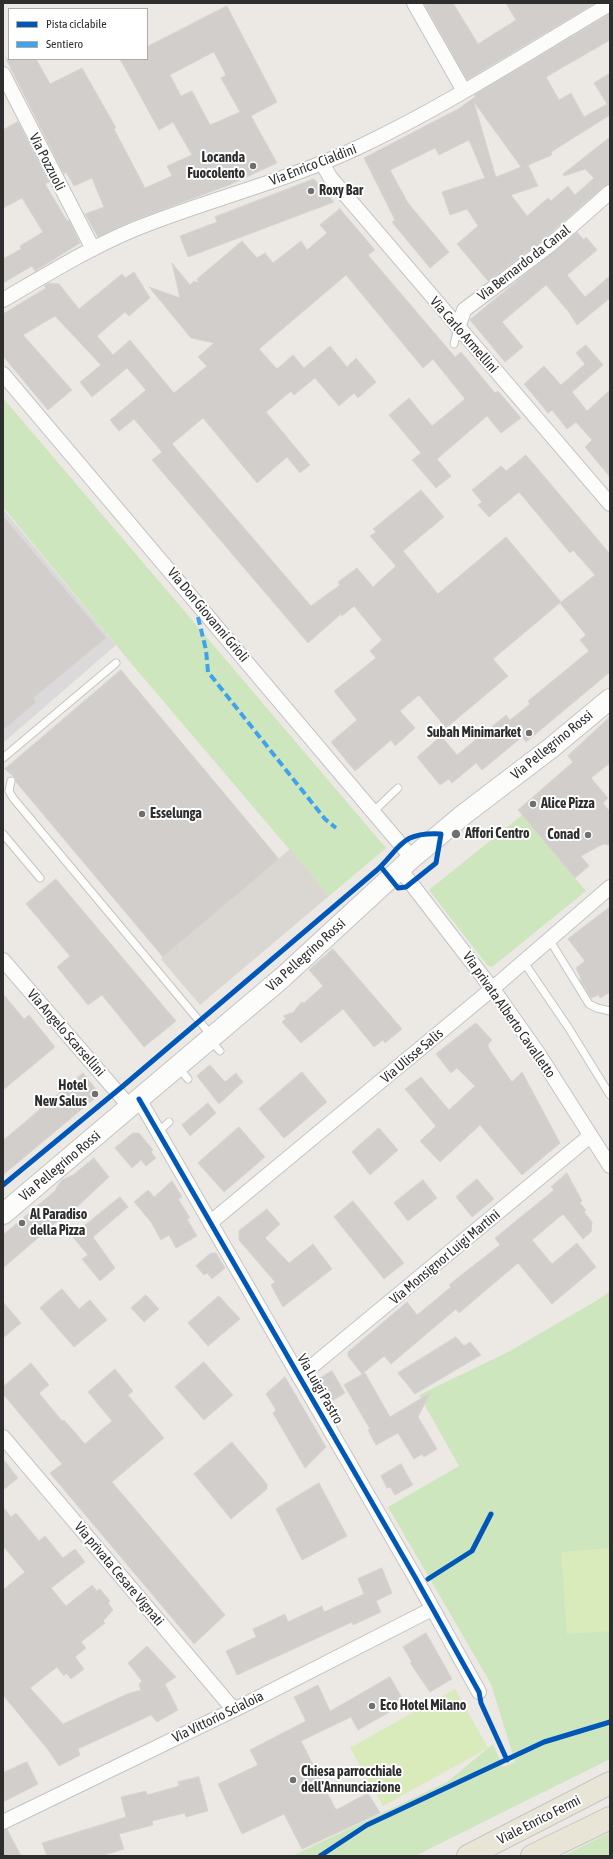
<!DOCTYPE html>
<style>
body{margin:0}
#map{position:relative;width:613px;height:1859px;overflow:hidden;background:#ece8e4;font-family:"Asap Condensed",sans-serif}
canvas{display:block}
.frame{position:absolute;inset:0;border:4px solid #2e2e2e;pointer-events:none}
.legend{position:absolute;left:8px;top:8px;width:140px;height:52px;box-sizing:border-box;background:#fff;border:1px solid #ababab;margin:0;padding:5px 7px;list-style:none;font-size:12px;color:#2e2e2e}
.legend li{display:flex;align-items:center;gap:8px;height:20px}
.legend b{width:20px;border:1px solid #ababab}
</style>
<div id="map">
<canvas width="613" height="1859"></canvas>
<div class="frame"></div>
<ul class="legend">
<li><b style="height:5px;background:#0057b8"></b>Pista ciclabile</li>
<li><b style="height:5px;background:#3ea3eb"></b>Sentiero</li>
</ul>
</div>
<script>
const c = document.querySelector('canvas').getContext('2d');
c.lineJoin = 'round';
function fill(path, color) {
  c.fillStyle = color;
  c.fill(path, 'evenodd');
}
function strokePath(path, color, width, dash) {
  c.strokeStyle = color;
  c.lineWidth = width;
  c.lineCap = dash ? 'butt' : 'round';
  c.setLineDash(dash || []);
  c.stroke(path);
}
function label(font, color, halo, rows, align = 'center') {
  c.font = font + ' "Asap Condensed",sans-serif';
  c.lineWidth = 4;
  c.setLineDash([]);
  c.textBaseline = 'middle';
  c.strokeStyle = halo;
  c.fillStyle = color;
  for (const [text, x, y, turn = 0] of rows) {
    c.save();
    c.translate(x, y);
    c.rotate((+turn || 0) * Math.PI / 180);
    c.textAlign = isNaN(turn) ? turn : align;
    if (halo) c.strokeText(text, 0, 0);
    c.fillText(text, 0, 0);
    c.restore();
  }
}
fill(new Path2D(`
 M 3,509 L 116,645 L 3,743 Z`), '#dcd9db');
fill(new Path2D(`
 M 3,398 L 386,848 L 329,896 L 130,662 L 3,507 Z
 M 522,815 L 586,891 L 492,967 L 487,965 L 429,890 Z
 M 610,1291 L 610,1759 L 415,1856 L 292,1856 L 447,1782 L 493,1744 L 503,1767 L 515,1762 L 491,1684 L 388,1507 L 459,1466 L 419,1395 L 510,1351 L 601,1298 Z
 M 610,1832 L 610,1856 L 563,1856 Z`), '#cee6be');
fill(new Path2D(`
 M 610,1548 L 610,1631 L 567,1634 L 561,1552 Z
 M 455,1689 L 488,1748 L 383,1806 L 350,1748 Z`), '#d9eabb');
fill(new Path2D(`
 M 290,849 L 329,896 L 200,1005 L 161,959 Z`), '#dad6d2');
const building = new Path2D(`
 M 424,3 L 453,3 L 478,44 L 516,20 L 506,3 L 595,3 L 467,80 Z
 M 227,6 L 277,102 L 251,116 L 277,163 L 229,185 L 132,221 L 98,237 L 85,214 L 104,207 L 92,178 L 74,186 L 66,172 L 64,174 L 6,59 L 36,59 L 50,84 L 82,68 L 116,128 L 114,129 L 145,188 L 172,176 L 167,166 L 192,155 L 173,122 L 159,130 L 120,59 L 147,59 L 147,47 ZM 214,52 L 226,75 L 221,78 L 240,112 L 210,125 L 192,91 L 181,96 L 170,75 Z
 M 610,14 L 610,40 L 546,77 L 559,100 L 571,93 L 584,117 L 607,104 L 594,83 L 610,73 L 610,115 L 551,152 L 552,155 L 528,165 L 538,186 L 511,195 L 527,216 L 548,198 L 551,201 L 568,186 L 575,195 L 594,178 L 585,169 L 564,176 L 563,174 L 610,137 L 610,184 L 604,186 L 545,238 L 488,281 L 457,244 L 478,226 L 467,209 L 450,215 L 442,192 L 485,178 L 469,140 L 439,155 L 435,148 L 390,170 L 408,203 L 449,252 L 430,268 L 392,222 L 395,220 L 364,158 L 458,109 L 475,97 L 474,95 ZM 474,102 L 521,167 L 496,177 Z
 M 18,122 L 49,182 L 45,184 L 67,221 L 69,220 L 80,243 L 35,271 L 32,266 L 3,283 L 3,259 L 21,249 L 20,246 L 43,232 L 22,198 L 3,208 L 3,130 Z
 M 314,179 L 334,202 L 188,257 L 180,236 L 217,222 L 215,217 Z
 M 340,209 L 375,250 L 368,255 L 455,357 L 461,352 L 495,393 L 498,391 L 521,418 L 501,433 L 487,416 L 437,459 L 451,476 L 436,488 L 412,460 L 421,453 L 389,415 L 409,398 L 432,426 L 465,399 L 433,359 L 423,368 L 346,275 L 259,349 L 277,369 L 293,355 L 304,368 L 330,346 L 347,367 L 356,358 L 376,382 L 358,398 L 354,393 L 339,406 L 315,378 L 294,395 L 291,391 L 266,412 L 310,465 L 300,473 L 287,457 L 257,483 L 203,418 L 172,444 L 311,606 L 340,585 L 338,582 L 357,568 L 373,587 L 396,566 L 370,536 L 376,532 L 373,529 L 421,490 L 444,517 L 403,551 L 438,594 L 506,537 L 561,602 L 493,659 L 508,676 L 446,728 L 419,695 L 400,711 L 415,728 L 395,746 L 391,740 L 355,771 L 331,742 L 357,720 L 334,691 L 376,658 L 370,651 L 382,640 L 354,606 L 342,616 L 341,614 L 308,643 L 152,460 L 162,452 L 134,419 L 119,431 L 110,420 L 146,390 L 127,368 L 92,397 L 80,382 L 101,365 L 55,316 L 23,335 L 72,390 L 48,410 L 3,356 L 3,314 L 46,288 L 44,286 L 49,283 L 59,284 L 79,309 L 122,274 L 125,278 L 134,272 L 150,298 L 129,316 L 125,312 L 97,336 L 113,355 L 130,340 L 174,393 L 207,366 L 198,357 L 214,343 L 191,338 L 149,287 L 180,298 L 172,263 L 190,285 L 194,281 L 199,283 L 197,279 L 242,241 L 257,258 L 265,253 L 273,263 L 301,241 L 307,250 L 327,233 L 320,225 Z
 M 577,232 L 584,240 L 586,237 L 597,250 L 567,275 L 585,297 L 610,276 L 610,298 L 577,325 L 568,311 L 546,285 L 502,322 L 523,347 L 505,362 L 470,320 Z
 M 586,345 L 603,365 L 572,392 L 587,411 L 610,390 L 610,477 L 585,447 L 592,440 L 576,422 L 567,429 L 552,410 L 548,413 L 524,384 L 544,366 L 561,385 L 585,364 L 576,353 Z
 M 526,455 L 610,554 L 610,672 L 526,742 L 522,737 L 482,770 L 476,763 L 452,783 L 449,779 L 440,785 L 417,757 L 441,736 L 457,755 L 506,715 L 510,720 L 530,704 L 528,701 L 589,651 L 580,640 L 586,635 L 560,603 L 595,575 L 573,550 L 570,553 L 519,492 L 489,517 L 478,505 L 482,502 L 472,490 L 501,466 L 506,471 Z
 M 3,516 L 106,638 L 33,698 L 36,702 L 3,730 Z
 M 121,670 L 279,859 L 163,957 L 16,782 L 15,778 L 5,769 Z
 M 610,717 L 610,763 L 591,778 L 608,798 L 603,803 L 610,812 L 610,845 L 603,844 L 581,856 L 589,866 L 575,878 L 518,810 L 573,762 L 568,756 Z
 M 56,879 L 176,1021 L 144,1047 L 102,995 L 88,1005 L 57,967 L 70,956 L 26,904 Z
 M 610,907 L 610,992 L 600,998 L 599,995 L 591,998 L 580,980 L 581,979 L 576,968 L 585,961 L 568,939 Z
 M 333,949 L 402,1029 L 385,1043 L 383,1040 L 374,1047 L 343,1009 L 301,1043 L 282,1022 L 286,1018 L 283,1016 L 294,1012 L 298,1006 L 302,1002 L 304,1003 L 323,986 L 309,970 Z
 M 3,994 L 24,1019 L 29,1015 L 55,1047 L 3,1090 Z
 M 476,1023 L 492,1040 L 488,1044 L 489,1049 L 512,1082 L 522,1072 L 560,1143 L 522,1175 L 480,1125 L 440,1162 L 420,1141 L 436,1126 L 405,1089 L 421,1077 L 449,1110 L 475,1086 L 457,1068 L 451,1073 L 436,1054 Z
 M 210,1065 L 225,1082 L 236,1073 L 243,1082 L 219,1104 L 197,1076 Z
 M 302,1072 L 327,1102 L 284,1138 L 259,1109 Z
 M 83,1073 L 100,1094 L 3,1175 L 3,1141 Z
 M 208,1103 L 216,1113 L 190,1136 L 182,1125 Z
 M 239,1127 L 265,1157 L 224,1192 L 198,1163 Z
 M 379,1128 L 398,1150 L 370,1175 L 352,1152 Z
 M 133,1133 L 139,1133 L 153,1150 L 151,1152 L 156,1158 L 146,1166 L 141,1160 L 132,1168 L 115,1148 Z
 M 94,1158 L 109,1177 L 61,1222 L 59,1220 L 3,1268 L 3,1235 L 56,1190 L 56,1188 L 62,1180 L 73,1175 Z
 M 567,1173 L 582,1201 L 580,1203 L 586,1210 L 584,1212 L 592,1222 L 591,1232 L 583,1239 L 563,1214 L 532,1240 L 552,1264 L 577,1243 L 596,1267 L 552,1304 L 518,1263 L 459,1313 L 456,1309 L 391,1364 L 384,1356 L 362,1374 L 348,1356 L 348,1352 L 407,1302 L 417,1315 L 451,1287 L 449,1285 L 460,1276 L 500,1245 L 495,1238 L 554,1190 L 551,1187 Z
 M 477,1179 L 494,1199 L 472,1217 L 456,1197 Z
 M 423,1180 L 437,1198 L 408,1221 L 394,1203 Z
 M 172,1181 L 182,1197 L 178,1199 L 190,1218 L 187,1219 L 197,1236 L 176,1248 L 169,1235 L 161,1240 L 151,1222 L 134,1202 L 148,1190 L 154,1197 Z
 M 120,1197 L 128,1207 L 93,1237 L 115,1268 L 100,1281 L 82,1259 L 88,1255 L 72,1236 Z
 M 353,1201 L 404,1263 L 384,1279 L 334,1217 Z
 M 267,1209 L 280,1224 L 265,1238 L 289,1263 L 313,1244 L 332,1269 L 283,1307 L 271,1285 L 275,1282 L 239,1240 L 239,1231 Z
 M 211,1253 L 216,1253 L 225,1268 L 212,1279 L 207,1273 L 204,1275 L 196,1266 Z
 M 62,1289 L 79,1309 L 90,1300 L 107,1320 L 74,1347 L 40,1308 Z
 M 146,1295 L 159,1309 L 144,1322 L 131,1308 Z
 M 219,1296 L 240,1319 L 208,1346 L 188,1323 Z
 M 3,1302 L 21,1323 L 3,1338 Z
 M 456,1337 L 464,1346 L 470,1342 L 481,1355 L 415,1394 L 398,1373 Z
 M 204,1362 L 233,1395 L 204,1420 L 175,1387 Z
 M 31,1363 L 49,1385 L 39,1393 L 62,1421 L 64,1420 L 85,1444 L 112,1421 L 88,1392 L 115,1369 L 133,1391 L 128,1395 L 164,1438 L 112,1482 L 225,1615 L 194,1644 L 50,1473 L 62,1464 L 3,1394 L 3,1387 Z
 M 332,1371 L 345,1393 L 327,1404 L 314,1382 Z
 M 365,1373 L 390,1417 L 430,1393 L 418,1417 L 437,1449 L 424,1457 L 422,1454 L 414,1459 L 398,1433 L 376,1445 L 368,1430 L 370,1429 L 344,1385 Z
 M 285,1377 L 326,1447 L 305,1468 L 273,1413 L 276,1410 L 266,1394 Z
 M 232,1442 L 267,1484 L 267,1489 L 231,1519 L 194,1474 Z
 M 3,1459 L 18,1478 L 3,1490 Z
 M 401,1464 L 413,1485 L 395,1495 L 390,1487 L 387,1488 L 381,1476 Z
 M 319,1483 L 347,1536 L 302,1560 L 276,1509 Z
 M 3,1507 L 11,1517 L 16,1513 L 39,1541 L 45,1536 L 63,1558 L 75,1549 L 85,1562 L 51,1588 L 66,1606 L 92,1585 L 97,1591 L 100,1589 L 110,1601 L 108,1603 L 113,1610 L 103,1621 L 105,1623 L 81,1642 L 86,1648 L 75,1657 L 84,1669 L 71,1679 L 66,1673 L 64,1676 L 57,1667 L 30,1688 L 63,1724 L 127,1694 L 141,1690 L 139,1684 L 142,1681 L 128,1663 L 147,1646 L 176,1677 L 165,1684 L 178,1710 L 157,1722 L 151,1715 L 78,1749 L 80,1755 L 59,1766 L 49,1751 L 3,1695 L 3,1590 L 25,1572 L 3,1546 Z
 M 382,1568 L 392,1593 L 376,1601 L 381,1612 L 353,1625 L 352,1622 L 237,1675 L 226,1651 L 256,1637 L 253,1629 L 285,1614 L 288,1622 L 322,1606 L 324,1612 L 364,1594 L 358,1579 Z
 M 426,1633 L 452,1679 L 430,1692 L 410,1663 L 412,1662 L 403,1647 Z
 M 390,1677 L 405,1703 L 358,1730 L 351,1717 L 301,1741 L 336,1810 L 368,1793 L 380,1813 L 302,1849 L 284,1814 L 242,1834 L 218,1784 L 258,1765 L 250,1750 L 306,1721 L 294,1697 L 318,1685 L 330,1711 Z
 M 27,1762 L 38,1784 L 3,1802 L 3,1773 Z
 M 199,1777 L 208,1811 L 186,1817 L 185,1813 L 152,1821 L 153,1825 L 119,1834 L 124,1849 L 101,1856 L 47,1856 L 42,1843 L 126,1817 L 121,1797 L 146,1791 L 147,1795 L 179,1786 L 178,1782 Z
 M 7,1829 L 21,1856 L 3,1856 L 3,1830 Z`);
fill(building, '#d1cecb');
strokePath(building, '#d7d4d0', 1);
const service = new Path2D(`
 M 454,344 L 458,328
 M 3,758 L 116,663
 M 11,781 L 9,791 L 13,798 L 211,1035
 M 374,811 L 398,788
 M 3,834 L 40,878
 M 549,939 L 589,1004 L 597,1008 L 610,1011
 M 523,961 L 568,1027 L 610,1095
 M 211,1041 L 220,1051
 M 178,1067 L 188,1079
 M 159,1131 L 169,1122`);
const minor = new Path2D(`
 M 414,3 L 464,91
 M 3,74 L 93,249
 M 322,163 L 330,177 L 610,504
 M 3,300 C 46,275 89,248 135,229 C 209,199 287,181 359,147 C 446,106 527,53 610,4
 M 458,328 L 464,310 L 550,245 L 610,192
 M 3,374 L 412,858
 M 400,869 L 500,999 L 538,1053 L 610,1166
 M 3,960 L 130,1107
 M 139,1099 L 415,1577 L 479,1692
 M 211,1222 L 492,989 L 610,887
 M 299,1377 L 590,1136
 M 3,1437 L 234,1710
 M 3,1822 L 246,1704 L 432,1609`);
const secondary = new Path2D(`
 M 3,1214 L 283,977 L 412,858 L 463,815 L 551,748 L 610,699`);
const primary = new Path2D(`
 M 468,1856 L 610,1783
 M 532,1856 L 610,1818`);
strokePath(service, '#c5c4c5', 9);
strokePath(minor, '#c5c4c5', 16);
strokePath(secondary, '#c5c4c5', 22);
strokePath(primary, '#c6c5c4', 24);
strokePath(service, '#fcfcfb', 7);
strokePath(minor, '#fcfcfb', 14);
strokePath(secondary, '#fcfcfb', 20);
strokePath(primary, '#e8e4d6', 22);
strokePath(new Path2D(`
 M 198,617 L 206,650 L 208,672 L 325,819 L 336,828`), '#3ea3eb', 4, [8, 4]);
strokePath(new Path2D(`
 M 139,1099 L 415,1577 L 479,1692 L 481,1703 L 507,1760
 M 3,1185 L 123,1086 L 377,870 C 402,846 401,832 441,834 L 436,863 L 406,887 L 398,888 L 381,867
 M 428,1579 L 472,1551 L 491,1514
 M 320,1856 L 367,1825 L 544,1742 L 610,1722`), '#0057b8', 5);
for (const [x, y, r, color] of [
 [253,166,4,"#706f6e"],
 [311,191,4,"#706f6e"],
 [529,733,4,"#706f6e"],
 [533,804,4,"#706f6e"],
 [142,814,4,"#706f6e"],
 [456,834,5,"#706f6e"],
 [588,835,4,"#706f6e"],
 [95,1094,4,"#706f6e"],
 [22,1223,4,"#706f6e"],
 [372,1706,4,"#706f6e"],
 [293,1780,4,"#706f6e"]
]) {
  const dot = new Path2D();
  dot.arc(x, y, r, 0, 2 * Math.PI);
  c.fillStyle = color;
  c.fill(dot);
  strokePath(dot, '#fff', 1.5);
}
label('bold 14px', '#2e2e2e', '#fff', [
 ["Locanda",245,158,"right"],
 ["Fuocolento",245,174,"right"],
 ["Roxy Bar",319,191],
 ["Subah Minimarket",521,733,"right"],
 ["Alice Pizza",541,804],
 ["Esselunga",150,814],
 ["Affori Centro",465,834],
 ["Conad",580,835,"right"],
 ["Hotel",87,1086,"right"],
 ["New Salus",87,1102,"right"],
 ["Al Paradiso",30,1215],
 ["della Pizza",30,1231],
 ["Eco Hotel Milano",380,1706],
 ["Chiesa parrocchiale",301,1772],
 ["dell'Annunciazione",301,1788]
], 'left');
label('14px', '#2e2e2e', '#fff', [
 ["Via Pozzuoli",47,162,63],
 ["Via Enrico Cialdini",313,165,-21],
 ["Via Bernardo da Canal",524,263,-38],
 ["Via Carlo Armellini",464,335,49],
 ["Via Don Giovanni Grioli",208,615,50],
 ["Via Pellegrino Rossi",552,745,-39],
 ["Via Pellegrino Rossi",306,955,-42],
 ["Via privata Alberto Cavalletto",509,1015,55],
 ["Via Angelo Scarsellini",66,1033,49],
 ["Via Ulisse Salis",412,1056,-40],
 ["Via Pellegrino Rossi",60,1166,-40],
 ["Via Monsignor Luigi Martini",445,1257,-40],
 ["Via Luigi Pastro",320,1389,60],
 ["Via privata Cesare Vignati",119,1574,50],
 ["Via Vittorio Scialoia",218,1717,-26],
 ["Viale Enrico Fermi",539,1820,-27]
]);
</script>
